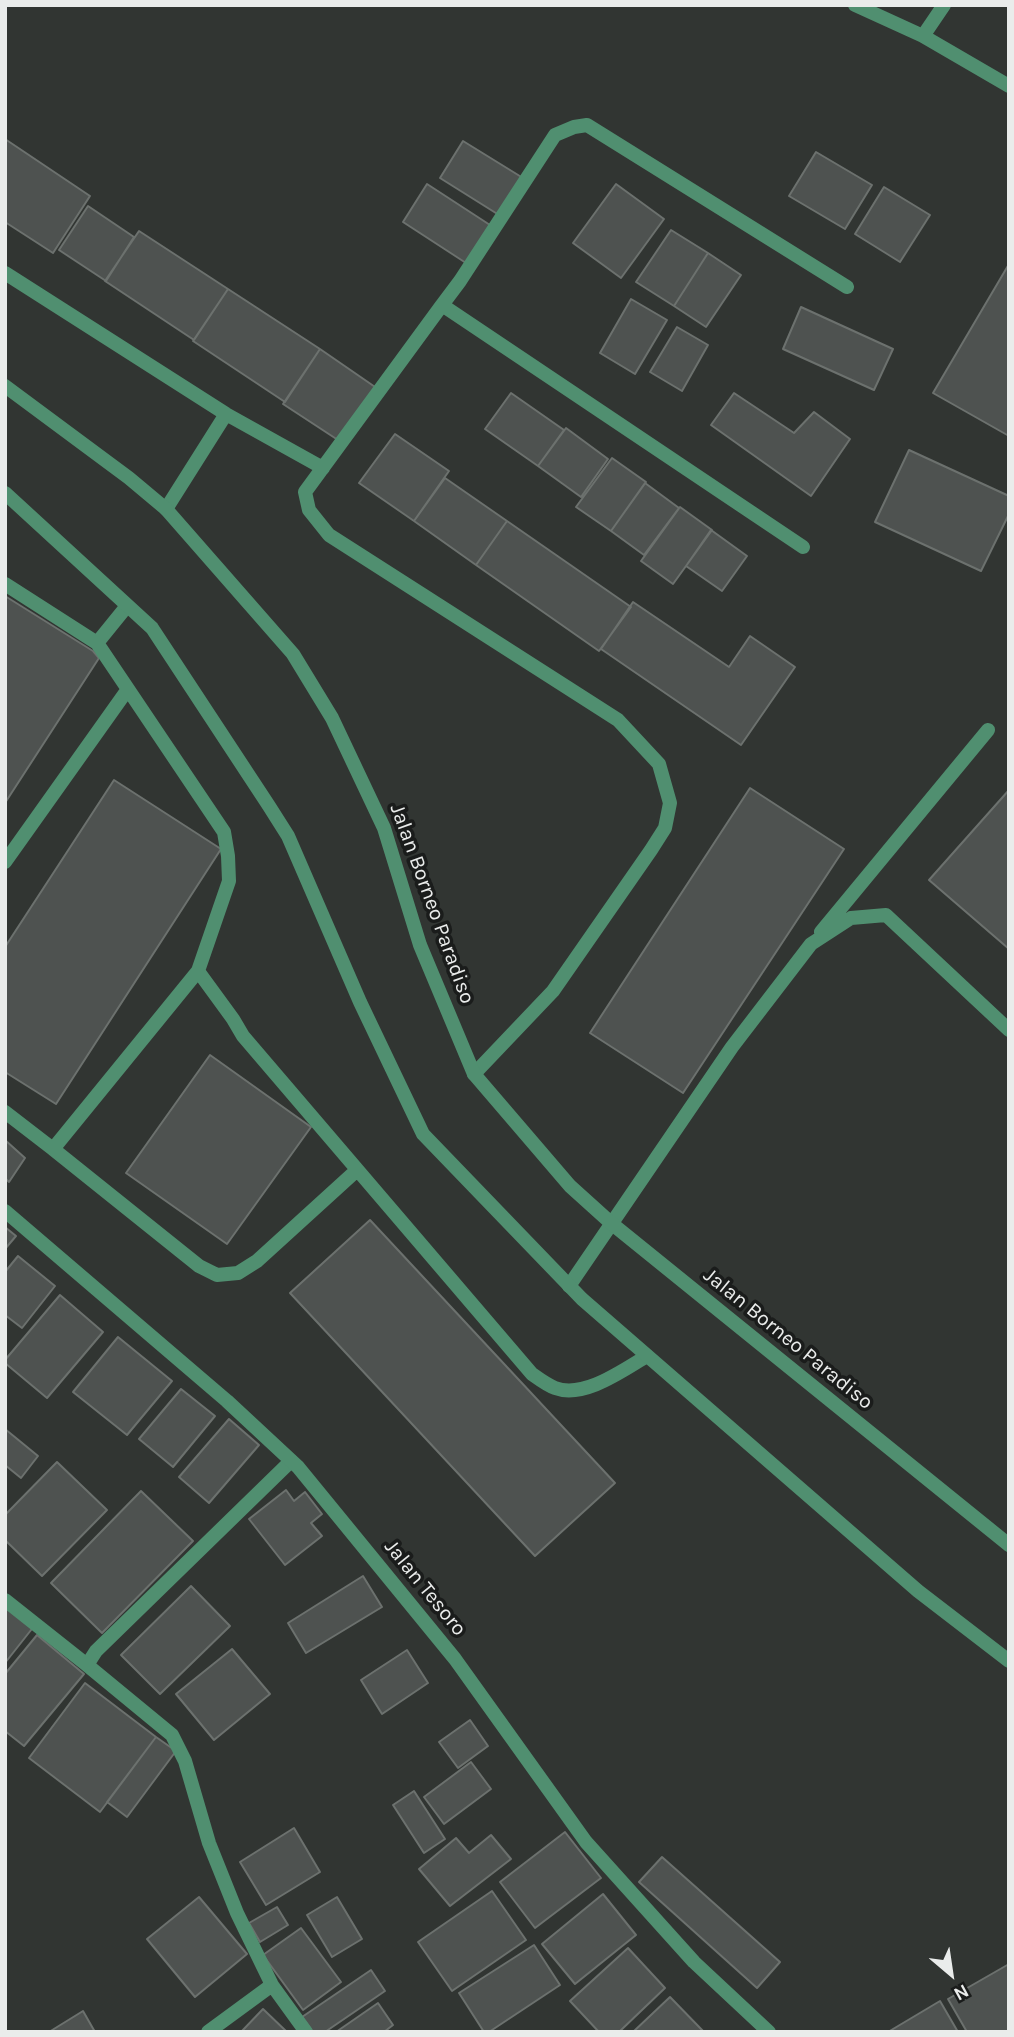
<!DOCTYPE html>
<style>
body{margin:0}
#map{position:relative;width:1014px;height:2037px;overflow:hidden;background:#313532;font-family:Karla,sans-serif}
canvas{display:block}
.frame{position:absolute;inset:0;border:7px solid #eaeceb;pointer-events:none}
.north{position:absolute;left:916px;top:1939px;width:70px;height:70px;-webkit-text-stroke:5px #1a1c1b;paint-order:stroke;rotate:151deg;font-size:19px;font-weight:700;line-height:28px;text-align:center;color:#eaeceb}
.north::after{content:'';display:block;margin:auto;width:24px;height:32px;background:#eaeceb;clip-path:polygon(50% 0,100% 100%,50% 72%,0 100%)}
</style>
<div id="map">
<canvas width="1014" height="2037"></canvas>
<div class="frame"></div>
<div class="north">N</div>
</div>
<script>
const c = document.querySelector('canvas').getContext('2d');
c.lineJoin = 'round';
function fill(path, color) {
  c.fillStyle = color;
  c.fill(path, 'evenodd');
}
function strokePath(path, color, width, dash) {
  c.strokeStyle = color;
  c.lineWidth = width;
  c.lineCap = dash ? 'butt' : 'round';
  c.setLineDash(dash || []);
  c.stroke(path);
}
function label(font, color, halo, rows, align = 'center') {
  c.font = font + ' Karla,sans-serif';
  c.lineWidth = 7;
  c.setLineDash([]);
  c.textBaseline = 'middle';
  c.strokeStyle = halo;
  c.fillStyle = color;
  for (const [text, x, y, turn = 0] of rows) {
    c.save();
    c.translate(x, y);
    c.rotate((+turn || 0) * Math.PI / 180);
    c.textAlign = isNaN(turn) ? turn : align;
    if (halo) c.strokeText(text, 0, 0);
    c.fillText(text, 0, 0);
    c.restore();
  }
}
const building = new Path2D(`
 M 5,139 L 90,196 L 53,253 L 5,222 Z
 M 463,141 L 523,178 L 499,215 L 440,178 Z
 M 816,152 L 872,185 L 845,229 L 789,196 Z
 M 427,184 L 490,225 L 466,263 L 403,222 Z
 M 616,184 L 664,219 L 621,278 L 573,243 Z
 M 884,187 L 930,215 L 900,262 L 855,234 Z
 M 88,206 L 134,237 L 106,281 L 59,250 Z
 M 671,230 L 708,253 L 674,306 L 636,282 Z
 M 139,231 L 228,289 L 194,340 L 105,281 Z
 M 708,253 L 741,275 L 706,327 L 674,306 Z
 M 1009,264 L 1009,436 L 933,393 Z
 M 228,289 L 320,349 L 285,402 L 193,341 Z
 M 631,299 L 667,320 L 635,374 L 600,353 Z
 M 801,307 L 893,349 L 874,390 L 783,349 Z
 M 677,327 L 708,345 L 682,391 L 650,372 Z
 M 320,349 L 378,389 L 341,442 L 283,404 Z
 M 511,393 L 564,430 L 538,466 L 485,429 Z
 M 734,393 L 794,433 L 814,412 L 850,439 L 811,496 L 711,425 Z
 M 566,428 L 608,459 L 581,497 L 538,466 Z
 M 395,434 L 449,471 L 414,521 L 359,483 Z
 M 909,450 L 1009,496 L 1009,514 L 981,571 L 875,522 Z
 M 612,458 L 646,482 L 611,531 L 576,507 Z
 M 445,478 L 507,521 L 476,565 L 414,521 Z
 M 645,483 L 679,508 L 644,555 L 611,531 Z
 M 680,507 L 712,530 L 673,584 L 641,561 Z
 M 507,521 L 631,607 L 599,651 L 476,565 Z
 M 711,530 L 747,556 L 722,591 L 686,566 Z
 M 5,596 L 93,651 L 99,658 L 5,803 Z
 M 633,602 L 729,667 L 750,636 L 795,667 L 741,745 L 601,649 Z
 M 114,780 L 221,849 L 56,1104 L 5,1072 L 5,947 Z
 M 750,788 L 844,849 L 683,1093 L 590,1033 Z
 M 1009,790 L 1009,949 L 929,880 Z
 M 210,1055 L 311,1127 L 227,1244 L 126,1173 Z
 M 5,1140 L 25,1158 L 9,1182 L 5,1178 Z
 M 370,1220 L 615,1483 L 535,1556 L 290,1293 Z
 M 5,1227 L 16,1236 L 5,1249 Z
 M 18,1256 L 55,1286 L 22,1328 L 5,1315 L 5,1272 Z
 M 60,1295 L 103,1332 L 47,1398 L 5,1363 L 5,1360 Z
 M 118,1337 L 172,1381 L 127,1435 L 73,1392 Z
 M 181,1389 L 215,1416 L 173,1467 L 139,1439 Z
 M 229,1419 L 259,1445 L 209,1503 L 179,1477 Z
 M 5,1429 L 38,1456 L 21,1478 L 5,1465 Z
 M 57,1462 L 107,1510 L 42,1576 L 5,1540 L 5,1515 Z
 M 286,1490 L 294,1501 L 305,1492 L 322,1514 L 311,1523 L 322,1536 L 285,1565 L 249,1519 Z
 M 141,1491 L 193,1541 L 102,1633 L 51,1583 Z
 M 363,1576 L 382,1607 L 306,1653 L 288,1623 Z
 M 191,1586 L 230,1626 L 160,1694 L 121,1655 Z
 M 5,1602 L 35,1625 L 5,1663 Z
 M 37,1635 L 84,1674 L 24,1746 L 5,1731 L 5,1674 Z
 M 232,1649 L 270,1694 L 214,1740 L 176,1694 Z
 M 407,1650 L 428,1683 L 382,1714 L 361,1680 Z
 M 85,1683 L 156,1737 L 100,1812 L 29,1758 Z
 M 470,1720 L 488,1746 L 458,1768 L 439,1742 Z
 M 156,1737 L 176,1751 L 127,1817 L 107,1802 Z
 M 471,1762 L 491,1789 L 444,1824 L 424,1797 Z
 M 414,1791 L 445,1839 L 424,1853 L 393,1805 Z
 M 294,1828 L 320,1872 L 266,1905 L 240,1862 Z
 M 565,1832 L 601,1878 L 535,1928 L 500,1882 Z
 M 491,1835 L 511,1859 L 450,1906 L 419,1869 L 456,1838 L 469,1853 Z
 M 662,1857 L 780,1962 L 757,1988 L 639,1882 Z
 M 492,1891 L 526,1940 L 452,1991 L 418,1942 Z
 M 603,1894 L 636,1935 L 575,1984 L 542,1944 Z
 M 199,1897 L 247,1954 L 195,1997 L 147,1939 Z
 M 337,1897 L 362,1939 L 332,1957 L 307,1915 Z
 M 277,1907 L 288,1925 L 260,1942 L 249,1923 Z
 M 301,1928 L 341,1982 L 303,2010 L 263,1955 Z
 M 534,1945 L 560,1985 L 489,2032 L 484,2032 L 459,1993 Z
 M 628,1948 L 665,1988 L 619,2032 L 599,2032 L 570,2001 Z
 M 1009,1964 L 1009,2032 L 967,2032 L 948,1999 Z
 M 371,1970 L 385,1991 L 325,2032 L 313,2032 L 302,2017 Z
 M 670,1997 L 704,2032 L 633,2032 Z
 M 940,2001 L 958,2032 L 888,2032 Z
 M 378,2003 L 393,2025 L 384,2032 L 336,2032 Z
 M 263,2009 L 287,2032 L 241,2032 Z
 M 83,2011 L 95,2032 L 49,2032 Z`);
fill(building, '#4e5250');
strokePath(building, '#6c716e', 2);
strokePath(new Path2D(`
 M 855,5 L 923,36 L 944,5
 M 923,36 L 1009,86
 M 5,273 L 226,414 L 323,468
 M 442,305 L 305,492 L 309,510 L 329,535 L 618,720 L 659,764 L 670,803 L 665,828 L 651,850 L 553,991 L 474,1074
 M 166,509 L 226,414
 M 803,547 L 442,305 L 460,281 L 555,135 L 574,127 L 587,125 L 847,287
 M 5,584 L 97,643 L 127,606
 M 97,643 L 224,832 L 228,856 L 229,881 L 198,971 L 233,1019 L 243,1036 L 532,1374 C 539,1379 547,1385 555,1388 C 584,1399 623,1370 647,1356
 M 5,862 L 128,689
 M 821,932 L 988,730
 M 5,1112 L 53,1149 L 198,971
 M 53,1149 L 199,1266 L 217,1275 L 238,1273 L 257,1261 L 357,1170
 M 569,1286 L 732,1047 L 811,944 L 851,918 L 886,915 L 1009,1030`), '#508f70', 14);
strokePath(new Path2D(`
 M 291,1461 L 96,1651 L 87,1665 L 172,1735 L 185,1761 L 209,1843 L 237,1913 L 272,1985 L 306,2032
 M 5,1600 L 87,1665
 M 208,2032 L 272,1985`), '#508f70', 14);
strokePath(new Path2D(`
 M 5,386 L 129,478 L 166,509 L 293,654 L 332,718 L 384,828 L 420,945 L 474,1074 L 570,1186 L 611,1223 L 1009,1545
 M 5,493 L 152,628 L 269,806 L 288,836 L 360,1002 L 423,1134 L 582,1299 L 918,1591 L 1009,1661
 M 5,1211 L 227,1401 L 298,1467 L 455,1659 L 586,1842 L 694,1962 L 769,2032`), '#508f70', 14);
label('21px', '#eaeceb', '#1a1c1b', [
 ["Jalan Borneo Paradiso",432,904,70],
 ["Jalan Borneo Paradiso",788,1339,39],
 ["Jalan Tesoro",425,1588,51]
]);
</script>
